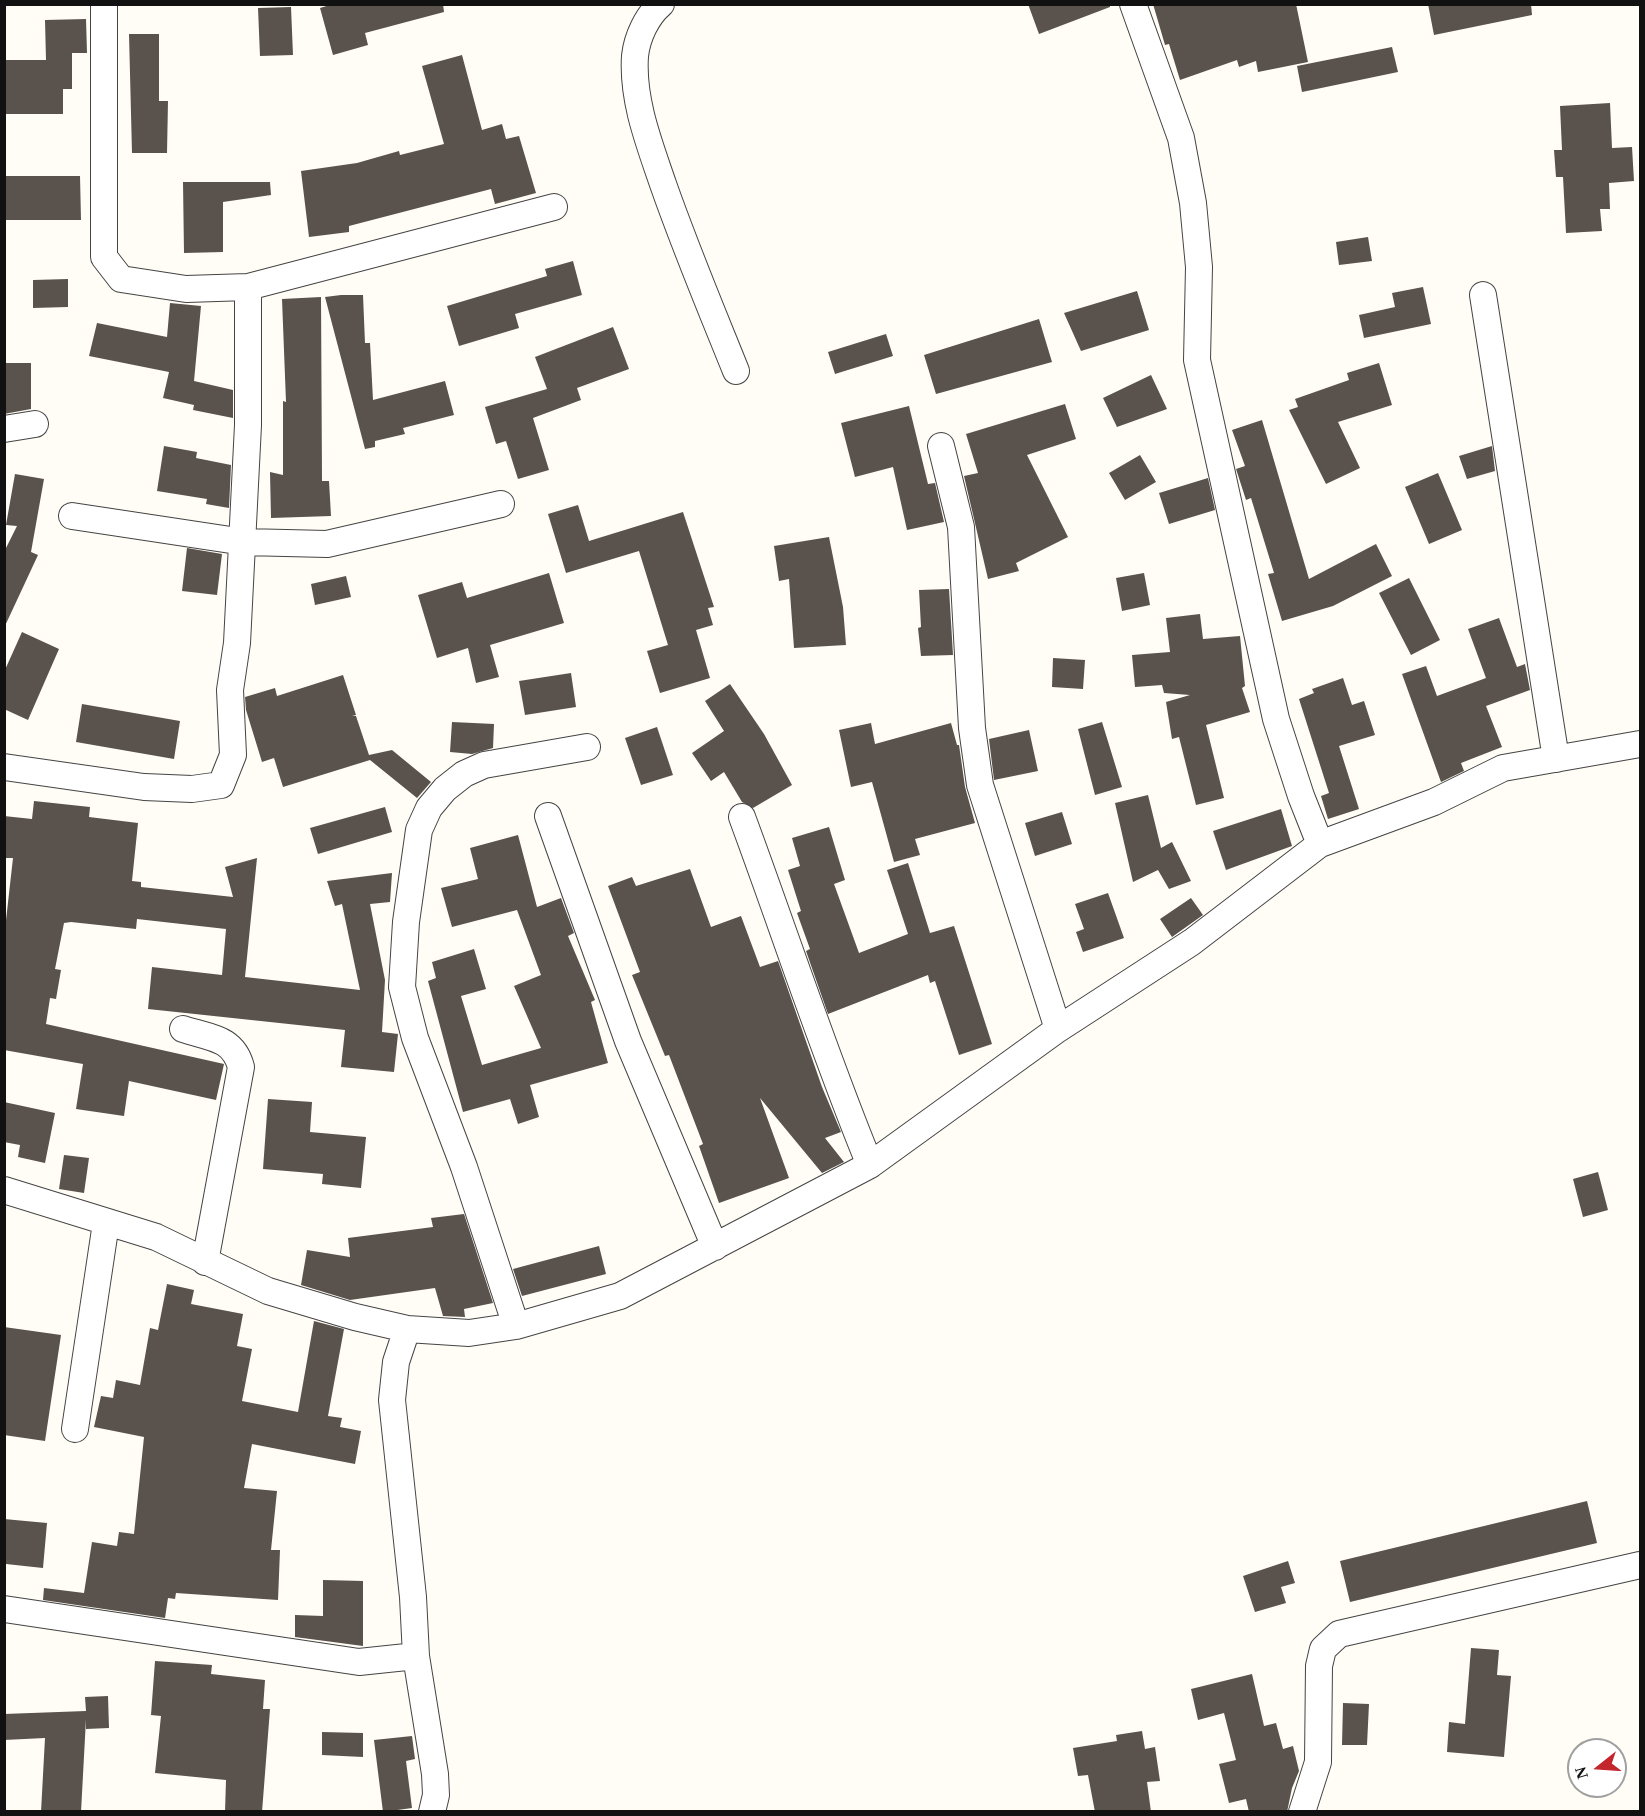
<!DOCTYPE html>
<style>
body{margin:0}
#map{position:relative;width:1645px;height:1816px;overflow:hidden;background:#fffdf5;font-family:"Times New Roman",serif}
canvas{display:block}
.frame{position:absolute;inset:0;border:6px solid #111;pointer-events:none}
.north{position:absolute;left:1567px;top:1738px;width:60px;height:60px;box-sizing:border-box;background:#fff;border:2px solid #a0a0a0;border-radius:50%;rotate:253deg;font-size:16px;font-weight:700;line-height:24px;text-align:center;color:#111}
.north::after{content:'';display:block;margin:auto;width:21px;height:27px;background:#c4262e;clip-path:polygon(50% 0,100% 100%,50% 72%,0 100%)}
</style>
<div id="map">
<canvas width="1645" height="1816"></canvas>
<div class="frame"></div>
<div class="north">N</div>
</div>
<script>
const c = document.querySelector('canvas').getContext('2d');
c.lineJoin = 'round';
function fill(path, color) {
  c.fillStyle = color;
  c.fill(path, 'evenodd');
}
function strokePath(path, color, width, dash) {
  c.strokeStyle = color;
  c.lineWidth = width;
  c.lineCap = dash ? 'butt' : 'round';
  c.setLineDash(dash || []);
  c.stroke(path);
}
fill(new Path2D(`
 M 333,4 L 443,4 L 444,12 L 365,33 L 368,45 L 333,55 L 320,8 Z
 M 1028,4 L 1110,4 L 1110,7 L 1039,34 Z
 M 1153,4 L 1296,4 L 1308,62 L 1258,72 L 1256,61 L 1239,67 L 1237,60 L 1180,80 L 1169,44 L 1165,45 Z
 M 1428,4 L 1531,4 L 1532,15 L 1434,35 Z
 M 291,7 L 293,55 L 260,56 L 258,8 Z
 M 86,19 L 87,53 L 72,53 L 72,89 L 63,89 L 63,114 L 4,114 L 4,60 L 46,60 L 45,20 Z
 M 129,34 L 159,34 L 159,101 L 168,101 L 167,153 L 132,153 Z
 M 1392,47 L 1398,72 L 1302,92 L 1297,66 Z
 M 462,55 L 482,130 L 502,124 L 506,139 L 519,136 L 536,193 L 495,204 L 491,189 L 349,226 L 349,232 L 309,237 L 301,171 L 357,163 L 399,151 L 400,155 L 444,144 L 422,66 Z
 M 1610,103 L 1612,148 L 1632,147 L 1634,181 L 1609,183 L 1610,209 L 1600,209 L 1602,231 L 1566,233 L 1563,177 L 1556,177 L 1554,150 L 1562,150 L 1560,106 Z
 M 4,176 L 80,176 L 81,220 L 4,220 Z
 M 183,182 L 270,182 L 271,195 L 223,202 L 223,252 L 184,253 Z
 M 1368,237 L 1372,261 L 1339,265 L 1336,242 Z
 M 573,261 L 582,295 L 515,314 L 519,328 L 459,346 L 447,306 L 547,276 L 545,269 Z
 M 68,279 L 68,307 L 33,308 L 33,280 Z
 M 1423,287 L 1431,324 L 1364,338 L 1359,315 L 1395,307 L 1392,293 Z
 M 1137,291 L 1149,330 L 1081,351 L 1064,313 Z
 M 341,295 L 363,295 L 365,343 L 370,343 L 373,400 L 445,381 L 454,415 L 403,428 L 405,434 L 375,441 L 375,447 L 365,449 L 325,297 Z
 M 321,297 L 322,481 L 329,481 L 331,516 L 271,518 L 270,472 L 283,475 L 283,401 L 286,402 L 282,299 Z
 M 170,303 L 201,306 L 194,381 L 233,390 L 233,418 L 193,410 L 194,405 L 163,398 L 169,372 L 89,356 L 97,323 L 167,337 Z
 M 1039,319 L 1052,362 L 936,394 L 924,355 Z
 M 613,327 L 629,369 L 577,388 L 581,400 L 533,418 L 549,470 L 518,479 L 506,441 L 496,444 L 485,407 L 547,389 L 535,357 Z
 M 886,334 L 893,356 L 835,374 L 828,352 Z
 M 4,363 L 31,363 L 31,409 L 4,414 Z
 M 1379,363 L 1392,405 L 1338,422 L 1360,468 L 1326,484 L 1289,410 L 1298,407 L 1295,399 L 1349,380 L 1347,373 Z
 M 1151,375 L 1167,409 L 1117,427 L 1103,398 Z
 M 1065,404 L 1076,439 L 1027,455 L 1068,537 L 1016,563 L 1019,571 L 988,579 L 964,476 L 978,473 L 966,434 Z
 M 909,406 L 928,484 L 935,483 L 944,522 L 907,530 L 893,467 L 855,477 L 841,423 Z
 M 1262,420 L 1309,579 L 1376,544 L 1392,576 L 1333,606 L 1282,621 L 1268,574 L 1274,573 L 1251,498 L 1246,500 L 1237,472 L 1236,469 L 1245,466 L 1232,430 Z
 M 164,446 L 197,452 L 196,458 L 231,465 L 229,508 L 206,504 L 207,499 L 157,491 Z
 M 1492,446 L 1495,471 L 1467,479 L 1459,456 Z
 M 1140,455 L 1156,482 L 1125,500 L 1109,473 Z
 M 1438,473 L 1462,530 L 1429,544 L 1405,487 Z
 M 15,474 L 44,479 L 31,552 L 38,555 L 4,628 L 4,552 L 17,526 L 6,525 Z
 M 1208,478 L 1215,510 L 1169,524 L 1159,493 Z
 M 578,505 L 589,541 L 683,512 L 714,607 L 708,608 L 713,625 L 696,630 L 710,678 L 660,693 L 647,651 L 668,645 L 639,551 L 566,573 L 548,514 Z
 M 829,537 L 843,607 L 846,645 L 794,648 L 789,579 L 779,581 L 774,546 Z
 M 187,548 L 222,554 L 217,595 L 182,591 Z
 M 549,573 L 564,623 L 490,645 L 499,677 L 476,683 L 468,648 L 437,658 L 418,595 L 462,582 L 467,598 Z
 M 1144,573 L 1150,605 L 1122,611 L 1116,578 Z
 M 346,576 L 351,597 L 315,605 L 311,584 Z
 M 1409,578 L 1440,640 L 1411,655 L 1379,593 Z
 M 949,589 L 953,655 L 921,656 L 918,628 L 921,627 L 919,590 Z
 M 1200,614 L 1203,639 L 1240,636 L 1245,686 L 1242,688 L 1250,712 L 1206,725 L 1224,798 L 1196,805 L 1179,737 L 1172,739 L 1166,702 L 1190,695 L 1164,693 L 1162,685 L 1135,687 L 1132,655 L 1170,652 L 1166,618 Z
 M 1499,618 L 1517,667 L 1525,664 L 1530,690 L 1486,706 L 1502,747 L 1461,763 L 1464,771 L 1441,782 L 1402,674 L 1426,666 L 1437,696 L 1486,678 L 1468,629 Z
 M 22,632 L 59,649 L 28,720 L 4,709 L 4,672 Z
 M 1053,658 L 1085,660 L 1083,689 L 1052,687 Z
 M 571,673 L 576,707 L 525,715 L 519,681 Z
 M 343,675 L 356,715 L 352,716 L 356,716 L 369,755 L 392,750 L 431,782 L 417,798 L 370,760 L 283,787 L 274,758 L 262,762 L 246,710 L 245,697 L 275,688 L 277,696 Z
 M 1343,678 L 1352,705 L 1364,701 L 1375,735 L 1339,746 L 1359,809 L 1328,819 L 1321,796 L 1329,793 L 1299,699 L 1314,693 L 1312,689 Z
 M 730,684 L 764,734 L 792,785 L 753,808 L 742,802 L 724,772 L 711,781 L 692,753 L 724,731 L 705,701 Z
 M 82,704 L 180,721 L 174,759 L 76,742 Z
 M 452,722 L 494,724 L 493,748 L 472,754 L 450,752 Z
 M 1102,722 L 1122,787 L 1095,795 L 1078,729 Z
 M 871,723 L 875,744 L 951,723 L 957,745 L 959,745 L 965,787 L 975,823 L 915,839 L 920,855 L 894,862 L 872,782 L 851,787 L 839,730 Z
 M 657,727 L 673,775 L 641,785 L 625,738 Z
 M 1029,730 L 1038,771 L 994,780 L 989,739 Z
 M 1148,795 L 1161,848 L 1172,842 L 1191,881 L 1169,889 L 1158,870 L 1133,882 L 1115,803 Z
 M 34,801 L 90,807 L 89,817 L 138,823 L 132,881 L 141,882 L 141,887 L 233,897 L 225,867 L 257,858 L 245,977 L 360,990 L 342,904 L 335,906 L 327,881 L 392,873 L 390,902 L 370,904 L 385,980 L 382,1032 L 398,1034 L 394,1072 L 341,1067 L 345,1030 L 148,1009 L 152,967 L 222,975 L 226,929 L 137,919 L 136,929 L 71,922 L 64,923 L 55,969 L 61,970 L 56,999 L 50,998 L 46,1024 L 224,1064 L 216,1100 L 129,1081 L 124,1116 L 76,1109 L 83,1064 L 4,1050 L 4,938 L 13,858 L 4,858 L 4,816 L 32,819 Z
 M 385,807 L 392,832 L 318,854 L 310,828 Z
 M 1281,809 L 1292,846 L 1226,870 L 1213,831 Z
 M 1062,812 L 1072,844 L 1035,856 L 1025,823 Z
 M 829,827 L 845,880 L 834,884 L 859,953 L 908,934 L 887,870 L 908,863 L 930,933 L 954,926 L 992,1044 L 959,1055 L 935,981 L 930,983 L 928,975 L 828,1014 L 806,951 L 810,949 L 797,913 L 801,911 L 788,870 L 800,866 L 792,838 Z
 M 518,835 L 537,907 L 561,898 L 574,933 L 568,936 L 595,1000 L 591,1002 L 608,1063 L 530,1085 L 539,1117 L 518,1124 L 510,1099 L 463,1112 L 428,981 L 436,978 L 432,962 L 474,949 L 486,989 L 461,996 L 482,1065 L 541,1048 L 514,986 L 541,975 L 517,910 L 452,927 L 441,888 L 478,879 L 470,848 Z
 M 690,869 L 711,927 L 741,916 L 760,967 L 778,961 L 822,1087 L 841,1132 L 825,1138 L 844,1162 L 822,1173 L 760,1098 L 789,1178 L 719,1203 L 699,1146 L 703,1144 L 669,1055 L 665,1056 L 632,975 L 640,972 L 608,886 L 632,877 L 636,886 Z
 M 1108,893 L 1124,938 L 1083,952 L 1076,932 L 1084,929 L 1075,904 Z
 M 1191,898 L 1203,915 L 1172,937 L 1160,919 Z
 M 268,1099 L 312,1102 L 310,1132 L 366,1137 L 361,1188 L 322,1184 L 323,1174 L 263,1169 Z
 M 4,1102 L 55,1113 L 45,1163 L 18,1157 L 20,1145 L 4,1142 Z
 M 64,1155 L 89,1158 L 84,1193 L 59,1189 Z
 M 1598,1172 L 1608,1210 L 1583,1217 L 1573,1179 Z
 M 464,1214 L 493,1303 L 464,1309 L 465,1317 L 443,1316 L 435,1288 L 350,1300 L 301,1285 L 307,1250 L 350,1257 L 348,1238 L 433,1227 L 431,1218 Z
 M 599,1246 L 606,1274 L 522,1296 L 513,1269 Z
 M 167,1284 L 194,1290 L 191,1304 L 243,1314 L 237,1346 L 252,1349 L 242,1401 L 298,1412 L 314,1321 L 344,1329 L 328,1416 L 342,1418 L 340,1427 L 361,1431 L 355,1464 L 252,1444 L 244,1488 L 277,1491 L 271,1550 L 280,1550 L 278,1600 L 176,1593 L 175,1599 L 168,1598 L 165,1618 L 43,1600 L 44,1588 L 84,1593 L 92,1542 L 117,1546 L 119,1532 L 134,1534 L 144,1437 L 94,1427 L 101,1396 L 113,1398 L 116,1380 L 140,1385 L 150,1328 L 158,1330 Z
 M 4,1327 L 61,1335 L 45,1441 L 4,1435 Z
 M 1587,1501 L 1597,1543 L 1350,1602 L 1340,1561 Z
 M 4,1519 L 47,1523 L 43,1568 L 6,1564 Z
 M 1288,1561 L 1295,1583 L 1281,1587 L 1286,1603 L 1255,1612 L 1243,1576 Z
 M 323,1580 L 363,1581 L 363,1646 L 295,1637 L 295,1615 L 323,1616 Z
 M 1471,1648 L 1499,1650 L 1497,1675 L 1511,1676 L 1504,1757 L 1447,1752 L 1449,1722 L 1465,1724 Z
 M 155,1661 L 212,1665 L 211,1674 L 265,1680 L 263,1709 L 270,1709 L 262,1812 L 225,1812 L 226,1780 L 155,1773 L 161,1716 L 151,1715 Z
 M 1252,1674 L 1264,1726 L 1276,1723 L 1283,1749 L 1293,1746 L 1299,1771 L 1292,1788 L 1287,1812 L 1249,1812 L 1246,1799 L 1229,1803 L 1219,1764 L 1236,1760 L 1224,1713 L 1198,1720 L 1191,1689 Z
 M 108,1696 L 109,1728 L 86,1729 L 86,1719 L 81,1812 L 41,1812 L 45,1738 L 4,1740 L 4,1714 L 86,1711 L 85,1697 Z
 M 1343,1703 L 1369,1704 L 1367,1745 L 1342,1745 Z
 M 1142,1731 L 1145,1749 L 1155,1747 L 1160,1781 L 1147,1782 L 1151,1812 L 1095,1812 L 1088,1775 L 1078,1776 L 1073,1748 L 1117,1741 L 1116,1735 Z
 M 322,1732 L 363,1733 L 363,1757 L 322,1755 Z
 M 412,1736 L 415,1759 L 406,1761 L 412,1808 L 383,1812 L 374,1740 Z`), '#5a524d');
const minor = new Path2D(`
 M 104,4 L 104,257 L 121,279 L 186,289 L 248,287 L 554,207
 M 661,4 C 647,16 637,37 635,56 C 632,100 649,143 663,184 C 685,247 711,309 736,371
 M 1133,4 L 1181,138 L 1193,203 L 1199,267 L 1197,360 L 1276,719 L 1301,796 L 1320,844
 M 1483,295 L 1556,759
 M 4,429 L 35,424
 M 941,446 L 961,527 L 972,728 L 980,785 L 1058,1029
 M 72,516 L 244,542 L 327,544 L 501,504
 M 4,767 L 144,787 L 192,789 L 221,785 L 233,755 L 230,690 L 237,643 L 248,425 L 248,287
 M 548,816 L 628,1041 L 715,1247
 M 742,817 C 785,933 823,1051 870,1165
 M 183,1029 C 210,1038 233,1037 241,1067 L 205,1262
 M 4,1190 L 156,1237 L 268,1291 L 355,1317 L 407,1329 L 469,1333 L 516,1326 L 620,1296 L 870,1165 L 1058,1029 L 1192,942 L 1320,844 L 1434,802 L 1503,768 L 1640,744
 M 516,1326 L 464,1167 L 415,1038 L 402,987 L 406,922 L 419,830 L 429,808 L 445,789 L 464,774 L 484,765 L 587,747
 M 407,1329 L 396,1362 L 392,1400 L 413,1597 L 416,1656 L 435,1774 L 436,1795 L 432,1812
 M 75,1429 L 106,1223
 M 4,1609 L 359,1662 L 416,1656
 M 1302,1812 L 1318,1762 L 1319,1666 L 1323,1649 L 1339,1634 L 1640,1565`);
strokePath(minor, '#444', 28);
strokePath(minor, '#fff', 26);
</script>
